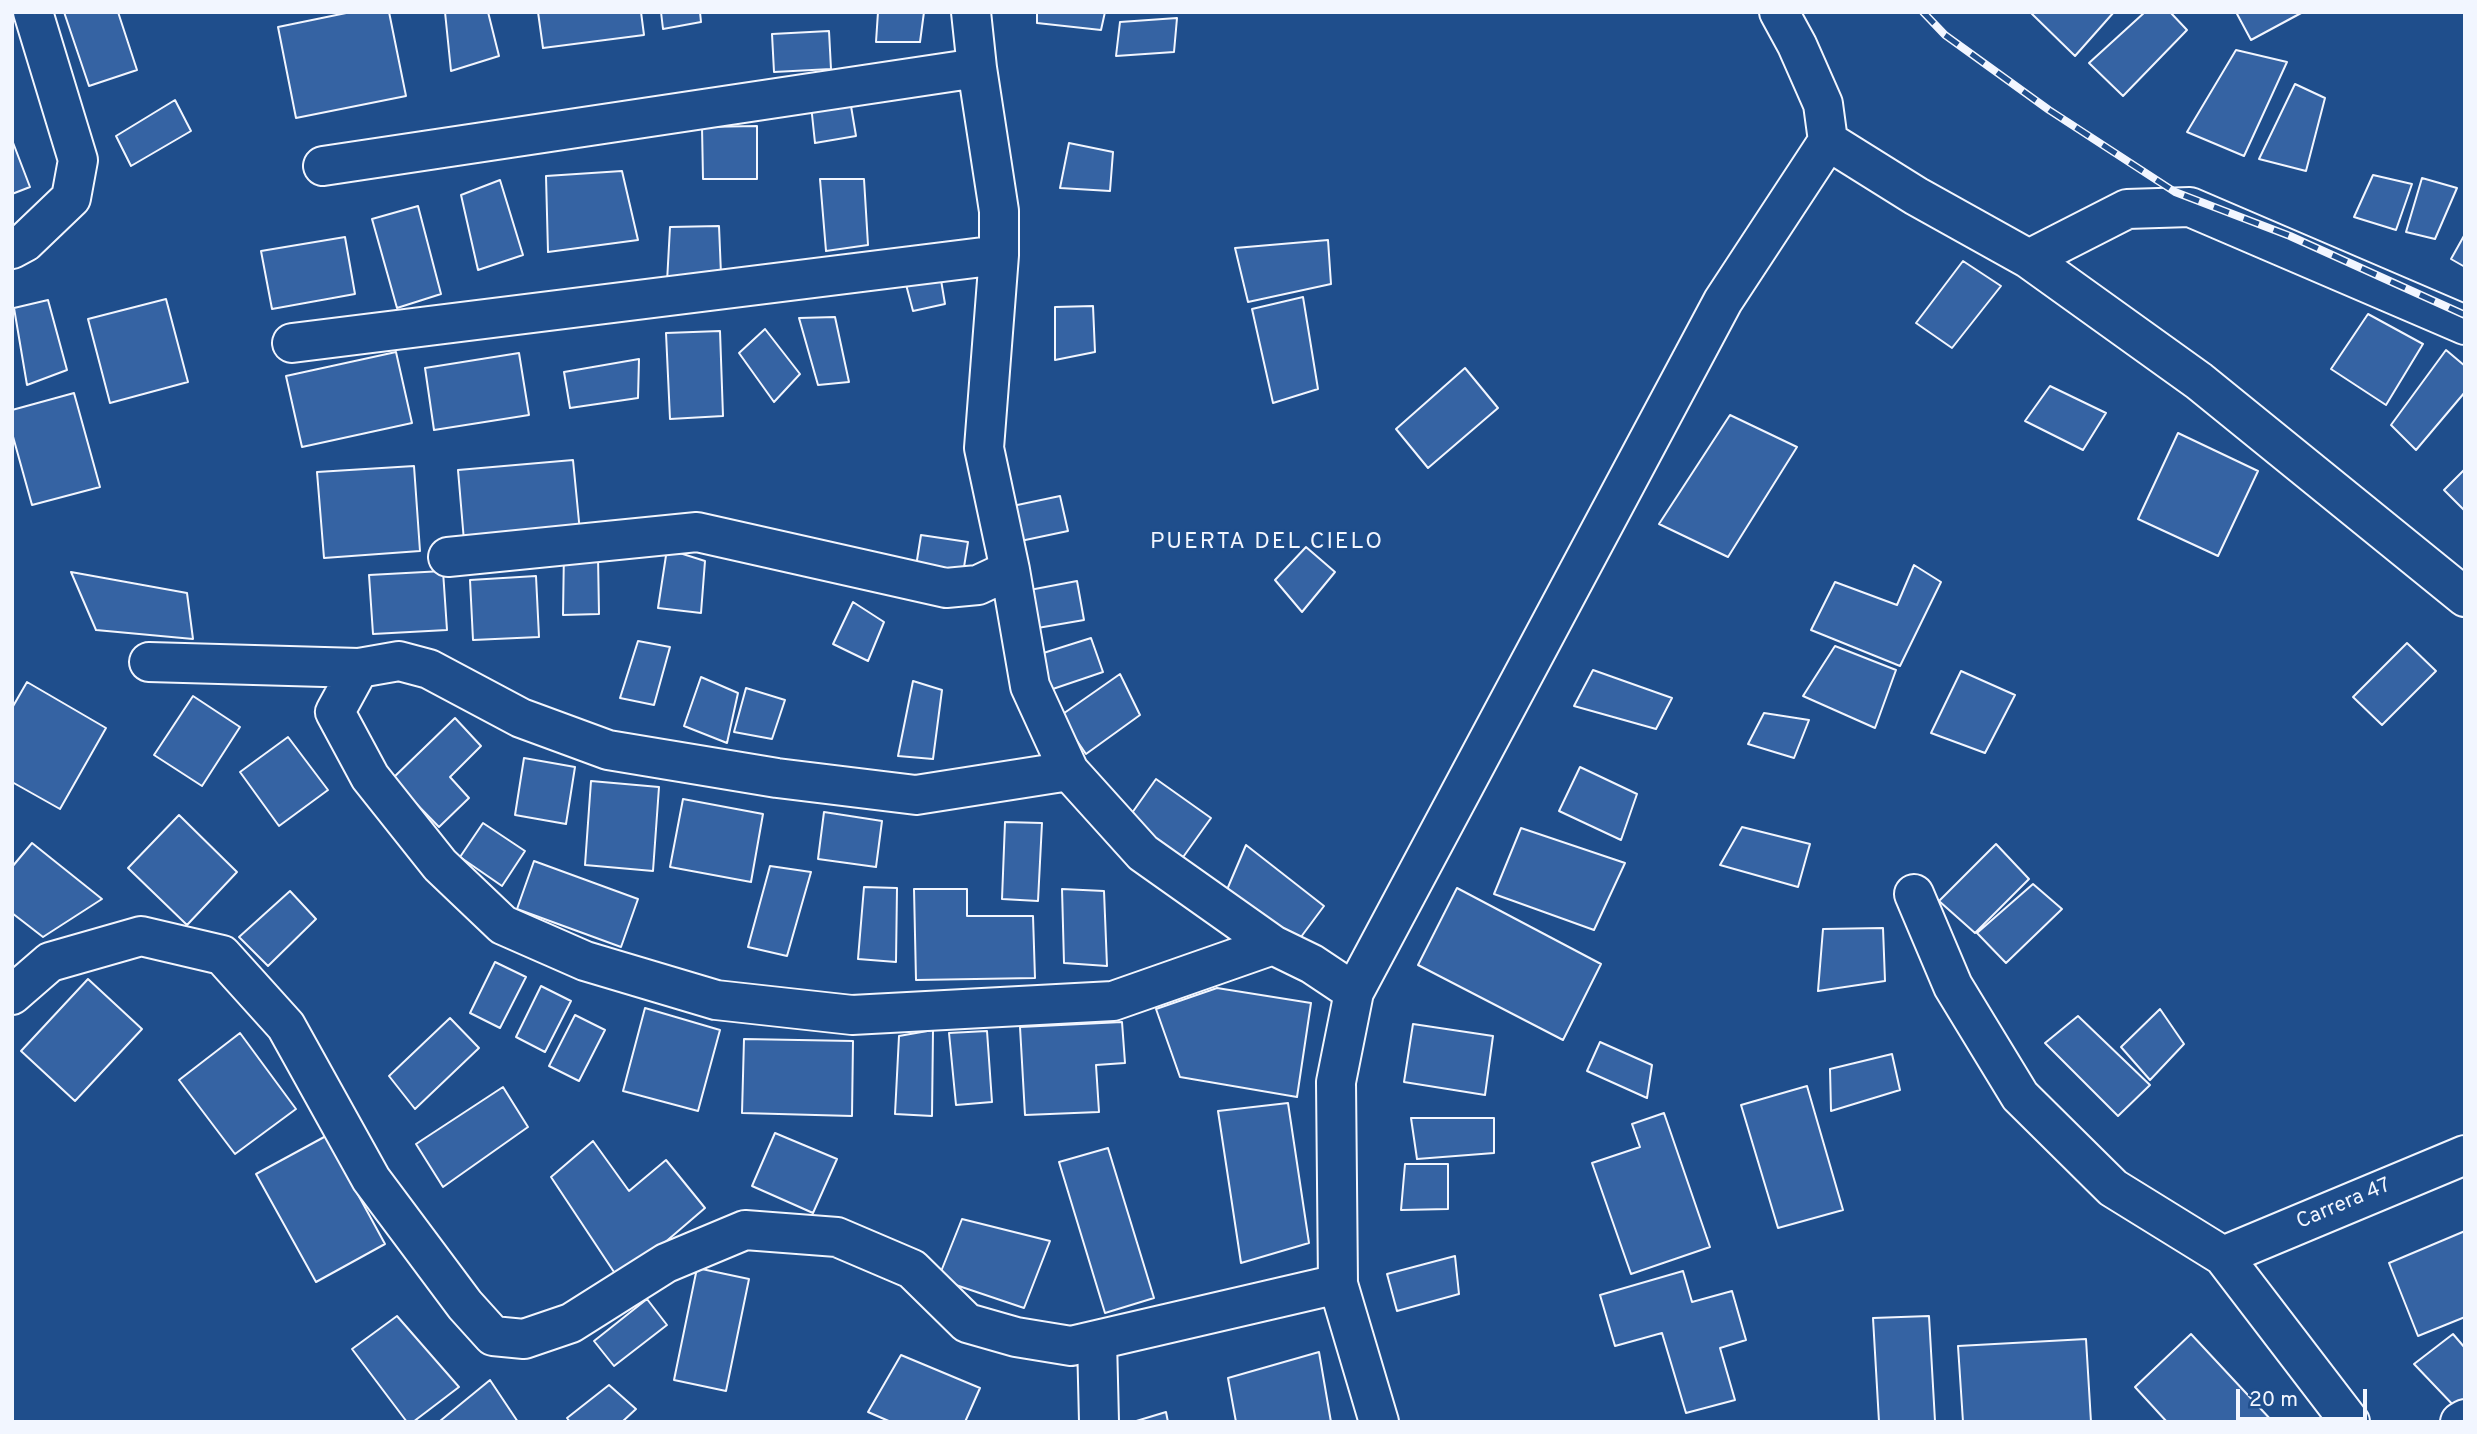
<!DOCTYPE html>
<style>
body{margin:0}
#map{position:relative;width:2477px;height:1434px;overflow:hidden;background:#1f4e8c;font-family:Overpass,sans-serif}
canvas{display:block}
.frame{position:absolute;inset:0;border:14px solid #f2f6ff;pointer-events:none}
.scale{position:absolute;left:2236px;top:1389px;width:131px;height:32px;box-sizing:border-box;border:4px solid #f2f6ff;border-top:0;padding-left:9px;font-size:21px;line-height:24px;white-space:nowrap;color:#f2f6ff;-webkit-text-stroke:5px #1f4e8c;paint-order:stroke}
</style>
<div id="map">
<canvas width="2477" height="1434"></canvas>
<div class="frame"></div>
<div class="scale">20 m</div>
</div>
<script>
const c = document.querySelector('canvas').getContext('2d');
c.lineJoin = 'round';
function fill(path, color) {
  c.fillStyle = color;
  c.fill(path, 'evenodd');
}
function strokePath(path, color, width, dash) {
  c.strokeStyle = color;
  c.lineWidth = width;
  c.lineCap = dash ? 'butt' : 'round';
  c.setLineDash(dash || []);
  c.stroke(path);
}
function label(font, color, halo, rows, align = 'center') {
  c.font = font + ' Overpass,sans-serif';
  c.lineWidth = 5;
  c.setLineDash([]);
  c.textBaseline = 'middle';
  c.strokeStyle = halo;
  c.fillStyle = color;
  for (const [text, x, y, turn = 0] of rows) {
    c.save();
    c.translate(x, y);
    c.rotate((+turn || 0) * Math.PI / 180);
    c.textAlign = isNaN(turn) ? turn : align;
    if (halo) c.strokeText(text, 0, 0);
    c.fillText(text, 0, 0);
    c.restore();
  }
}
const building = new Path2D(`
 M 64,12 L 118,12 L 137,70 L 89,86 Z
 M 351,12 L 389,12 L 406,96 L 296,118 L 278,27 Z
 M 445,12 L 488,12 L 499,56 L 451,71 Z
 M 538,12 L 641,12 L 644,35 L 543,48 Z
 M 661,12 L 700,12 L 701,22 L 663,29 Z
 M 878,12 L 924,12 L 920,42 L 876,42 Z
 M 1037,12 L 1105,12 L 1101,30 L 1037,23 Z
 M 2030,12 L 2114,12 L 2075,56 Z
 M 2145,12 L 2170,12 L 2187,30 L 2123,96 L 2089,63 Z
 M 2236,12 L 2303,12 L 2251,40 Z
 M 1177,18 L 1174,52 L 1116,56 L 1120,22 Z
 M 829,31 L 831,69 L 774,72 L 772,34 Z
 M 2236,50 L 2287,62 L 2244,156 L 2187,132 Z
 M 2295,84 L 2325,98 L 2306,171 L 2259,159 Z
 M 849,94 L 856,136 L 815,143 L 811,105 Z
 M 175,100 L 191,131 L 131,166 L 116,136 Z
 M 757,126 L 757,179 L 703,179 L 702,127 Z
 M 12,140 L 30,187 L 12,194 Z
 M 1069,143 L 1113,152 L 1110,191 L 1060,188 Z
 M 622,171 L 638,240 L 548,252 L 546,176 Z
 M 2373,175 L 2412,184 L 2396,230 L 2354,217 Z
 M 2422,178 L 2457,188 L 2435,239 L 2406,232 Z
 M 820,179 L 864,179 L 868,245 L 826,251 Z
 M 500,180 L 523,255 L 478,270 L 461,195 Z
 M 418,206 L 441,294 L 397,308 L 372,219 Z
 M 719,226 L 721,274 L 667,282 L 670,227 Z
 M 2465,234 L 2465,267 L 2451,259 Z
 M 345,237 L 355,294 L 272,309 L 261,251 Z
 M 1328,240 L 1331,284 L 1248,302 L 1235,248 Z
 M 1963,261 L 2001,286 L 1952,348 L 1916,323 Z
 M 939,268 L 945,304 L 913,311 L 903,273 Z
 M 1303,297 L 1318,389 L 1273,403 L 1252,309 Z
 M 166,299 L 188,382 L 110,403 L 88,319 Z
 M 48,300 L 67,370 L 27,385 L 14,308 Z
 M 1093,306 L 1095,352 L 1055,360 L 1055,307 Z
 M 2368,314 L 2423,344 L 2386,405 L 2331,369 Z
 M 835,317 L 849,382 L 818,385 L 799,318 Z
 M 765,329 L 800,374 L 774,402 L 739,353 Z
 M 720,331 L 723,416 L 670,419 L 666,333 Z
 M 2446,350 L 2465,366 L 2465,392 L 2416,450 L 2391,425 Z
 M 396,352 L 412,423 L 302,447 L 286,376 Z
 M 519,353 L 529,415 L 434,430 L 425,368 Z
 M 639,359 L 638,398 L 570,408 L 564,372 Z
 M 1465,368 L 1498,408 L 1428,468 L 1396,429 Z
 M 2050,386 L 2106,413 L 2083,450 L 2025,421 Z
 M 74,393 L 100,487 L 32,505 L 12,433 L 12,410 Z
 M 1730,415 L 1797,447 L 1728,557 L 1659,524 Z
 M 2178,433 L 2258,471 L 2218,556 L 2138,519 Z
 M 573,460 L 580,532 L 464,541 L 458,470 Z
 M 414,466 L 420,551 L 324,558 L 317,472 Z
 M 2465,469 L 2465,511 L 2444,490 Z
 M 1060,496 L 1068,531 L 1011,543 L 1003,508 Z
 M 921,535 L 968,542 L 961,586 L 914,579 Z
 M 1306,547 L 1335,572 L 1302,612 L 1275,580 Z
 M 564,549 L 598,556 L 599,614 L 563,615 Z
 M 667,549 L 705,561 L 701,613 L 658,608 Z
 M 1914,565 L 1941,582 L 1900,666 L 1811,630 L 1835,582 L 1897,605 Z
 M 443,571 L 447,630 L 373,634 L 369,575 Z
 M 71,572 L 187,593 L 193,639 L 96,630 Z
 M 536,576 L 539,637 L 473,640 L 470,580 Z
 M 1077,581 L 1084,620 L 1026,630 L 1019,592 Z
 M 853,602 L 884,622 L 868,661 L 833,644 Z
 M 1091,638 L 1103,672 L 1041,693 L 1037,655 Z
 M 638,641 L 670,647 L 654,705 L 620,698 Z
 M 2407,643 L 2436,671 L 2382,725 L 2353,697 Z
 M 1835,646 L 1896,670 L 1875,728 L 1803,696 Z
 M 1593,670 L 1672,698 L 1656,729 L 1574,706 Z
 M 1961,671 L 2015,695 L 1985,753 L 1931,733 Z
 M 1120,674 L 1140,715 L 1086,754 L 1060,716 Z
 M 701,677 L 738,693 L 727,743 L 684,726 Z
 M 913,681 L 942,690 L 933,759 L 898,756 Z
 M 27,682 L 106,728 L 60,809 L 12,782 L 12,708 Z
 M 746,688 L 785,700 L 772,739 L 734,732 Z
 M 193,696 L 240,727 L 202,786 L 154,755 Z
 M 1764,713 L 1809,720 L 1794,758 L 1748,744 Z
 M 455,718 L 481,746 L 450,777 L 469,798 L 439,827 L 392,779 Z
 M 288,737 L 328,790 L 279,826 L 240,772 Z
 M 524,758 L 575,767 L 566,824 L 515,815 Z
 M 1580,767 L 1637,794 L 1621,840 L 1559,811 Z
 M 1156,779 L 1211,818 L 1181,860 L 1127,820 Z
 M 591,781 L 659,787 L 653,871 L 585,865 Z
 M 683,799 L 763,814 L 751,882 L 670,867 Z
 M 824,812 L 882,821 L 876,867 L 818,859 Z
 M 179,815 L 237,872 L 187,925 L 128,868 Z
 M 1005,822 L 1042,823 L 1038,901 L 1002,899 Z
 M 483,823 L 525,851 L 502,886 L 460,857 Z
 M 1742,827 L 1810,844 L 1798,887 L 1720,865 Z
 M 1521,828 L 1625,863 L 1594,930 L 1494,894 Z
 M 32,843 L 102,899 L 43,937 L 12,913 L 12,867 Z
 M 1996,844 L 2029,879 L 1975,933 L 1939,901 Z
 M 1246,845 L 1324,906 L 1295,945 L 1226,892 Z
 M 534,861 L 638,899 L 621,947 L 517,909 Z
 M 770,866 L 811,872 L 787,956 L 748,947 Z
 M 2033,884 L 2062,909 L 2006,963 L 1977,933 Z
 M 864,887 L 897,888 L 896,962 L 858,959 Z
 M 1457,888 L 1601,964 L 1563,1040 L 1418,965 Z
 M 914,889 L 967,889 L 967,916 L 1033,916 L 1035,978 L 916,980 Z
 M 1062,889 L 1104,891 L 1107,966 L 1064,963 Z
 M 290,891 L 316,919 L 268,966 L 239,937 Z
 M 1883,928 L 1885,981 L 1818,991 L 1823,929 Z
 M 495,962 L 526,977 L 500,1028 L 470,1013 Z
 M 88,979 L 142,1029 L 75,1101 L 21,1051 Z
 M 541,986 L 571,1001 L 545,1052 L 516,1037 Z
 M 1217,988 L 1311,1003 L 1297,1097 L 1180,1077 L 1156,1009 Z
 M 645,1008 L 720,1030 L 698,1111 L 623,1091 Z
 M 2160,1009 L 2184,1044 L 2150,1080 L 2121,1047 Z
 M 575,1015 L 605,1030 L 579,1081 L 549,1066 Z
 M 2078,1016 L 2150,1085 L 2118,1116 L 2045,1043 Z
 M 450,1018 L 479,1048 L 415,1109 L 389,1076 Z
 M 1122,1022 L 1125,1063 L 1096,1065 L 1099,1112 L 1025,1115 L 1020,1027 Z
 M 1413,1024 L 1493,1036 L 1485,1095 L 1404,1082 Z
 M 933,1030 L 932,1116 L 895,1114 L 899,1036 Z
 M 987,1031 L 992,1102 L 956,1105 L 949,1033 Z
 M 240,1033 L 296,1109 L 235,1154 L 179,1080 Z
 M 744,1039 L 853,1041 L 852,1116 L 742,1113 Z
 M 1600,1042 L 1652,1065 L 1647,1098 L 1587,1071 Z
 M 1892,1054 L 1900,1090 L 1831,1111 L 1830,1069 Z
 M 1807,1086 L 1843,1210 L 1778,1228 L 1741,1105 Z
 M 503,1087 L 528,1127 L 443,1187 L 416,1144 Z
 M 1288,1103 L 1309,1243 L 1241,1263 L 1218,1111 Z
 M 1664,1113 L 1710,1247 L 1631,1274 L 1592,1163 L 1640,1147 L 1632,1124 Z
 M 1411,1118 L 1494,1118 L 1494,1153 L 1417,1159 Z
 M 775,1133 L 837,1159 L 813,1213 L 752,1186 Z
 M 326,1136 L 385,1244 L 316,1282 L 256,1174 Z
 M 593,1141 L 629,1191 L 666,1160 L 705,1208 L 620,1281 L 551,1177 Z
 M 1108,1148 L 1154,1298 L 1105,1313 L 1059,1162 Z
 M 1405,1164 L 1448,1164 L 1448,1209 L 1401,1210 Z
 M 962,1219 L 1050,1241 L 1024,1308 L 938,1279 Z
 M 2465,1231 L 2465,1317 L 2418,1336 L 2389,1263 Z
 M 1455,1256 L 1459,1294 L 1397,1311 L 1387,1274 Z
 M 697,1268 L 749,1279 L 726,1391 L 674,1380 Z
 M 1683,1271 L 1692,1302 L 1732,1291 L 1746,1340 L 1720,1348 L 1735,1400 L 1686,1413 L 1662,1333 L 1615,1346 L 1600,1295 Z
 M 647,1299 L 667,1325 L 614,1366 L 594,1341 Z
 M 397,1316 L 459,1387 L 413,1422 L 407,1422 L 352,1349 Z
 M 1929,1316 L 1935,1421 L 1879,1422 L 1873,1318 Z
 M 2191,1334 L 2273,1422 L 2167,1422 L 2135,1387 Z
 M 2453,1334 L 2465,1348 L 2465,1399 L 2455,1407 L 2414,1364 Z
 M 2086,1339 L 2091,1422 L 1963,1422 L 1958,1346 Z
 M 1319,1352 L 1331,1422 L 1236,1422 L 1228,1378 Z
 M 901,1355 L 980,1388 L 965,1422 L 891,1422 L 868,1412 Z
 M 490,1380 L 518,1422 L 440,1422 L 440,1421 Z
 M 609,1385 L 636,1409 L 622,1422 L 570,1422 L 567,1418 Z
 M 1166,1412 L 1168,1422 L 1133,1422 Z`);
fill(building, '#3563a3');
strokePath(building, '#f2f6ff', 2);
const minor = new Path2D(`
 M 971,12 L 977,68 L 999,211 L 999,255 L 984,448 L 1010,570 L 1030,686 L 1069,771 L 1143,853 L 1273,945 L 1312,964 L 1354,992
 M 1828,141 L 1916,196 L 2029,259 L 2199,381 L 2465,597
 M 323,166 L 977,68
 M 12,249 L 25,242 L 71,198 L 78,160 L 33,12
 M 2029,259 L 2127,209 L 2190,207 L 2465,325
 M 292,343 L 999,255
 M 448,557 L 697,532 L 946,588 L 978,585 L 1010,570
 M 149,662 L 359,668
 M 1069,771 L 916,795 L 777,778 L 608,750 L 521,718 L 429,669 L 399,661 L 359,668 L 335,712 L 370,777 L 440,865 L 503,925 L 585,961 L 716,1000 L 852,1015 L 1113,1001 L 1273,945
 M 1914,894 L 1953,986 L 2020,1096 L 2113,1188 L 2223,1256 L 2350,1422
 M 12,995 L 50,962 L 141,936 L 222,955 L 286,1026 L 371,1179 L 465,1305 L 493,1336 L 524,1339 L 571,1323 L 666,1263 L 745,1230 L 837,1237 L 912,1269 L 967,1323 L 1016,1337 L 1071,1346 L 1338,1284
 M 2223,1256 L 2465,1155
 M 1097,1340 L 1099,1422
 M 1379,1422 L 1338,1284 L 1336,1082 L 1354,992 L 1723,301 L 1828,141 L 1823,104 L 1797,45 L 1779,12
 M 2460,1422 L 2465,1419`);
strokePath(minor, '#f2f6ff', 42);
strokePath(minor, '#1f4e8c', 38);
const rail = new Path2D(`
 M 1923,12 L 1945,35 L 2049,110 L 2175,192 L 2290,236 L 2465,315`);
strokePath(rail, '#f2f6ff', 8);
strokePath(rail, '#1f4e8c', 5, [16]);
label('21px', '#f2f6ff', '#1f4e8c', [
 ["Carrera 47",2344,1205,-23]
]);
c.letterSpacing = '2px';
label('23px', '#f2f6ff', '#1f4e8c', [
 ["PUERTA DEL CIELO",1267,543]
]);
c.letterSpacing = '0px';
</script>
